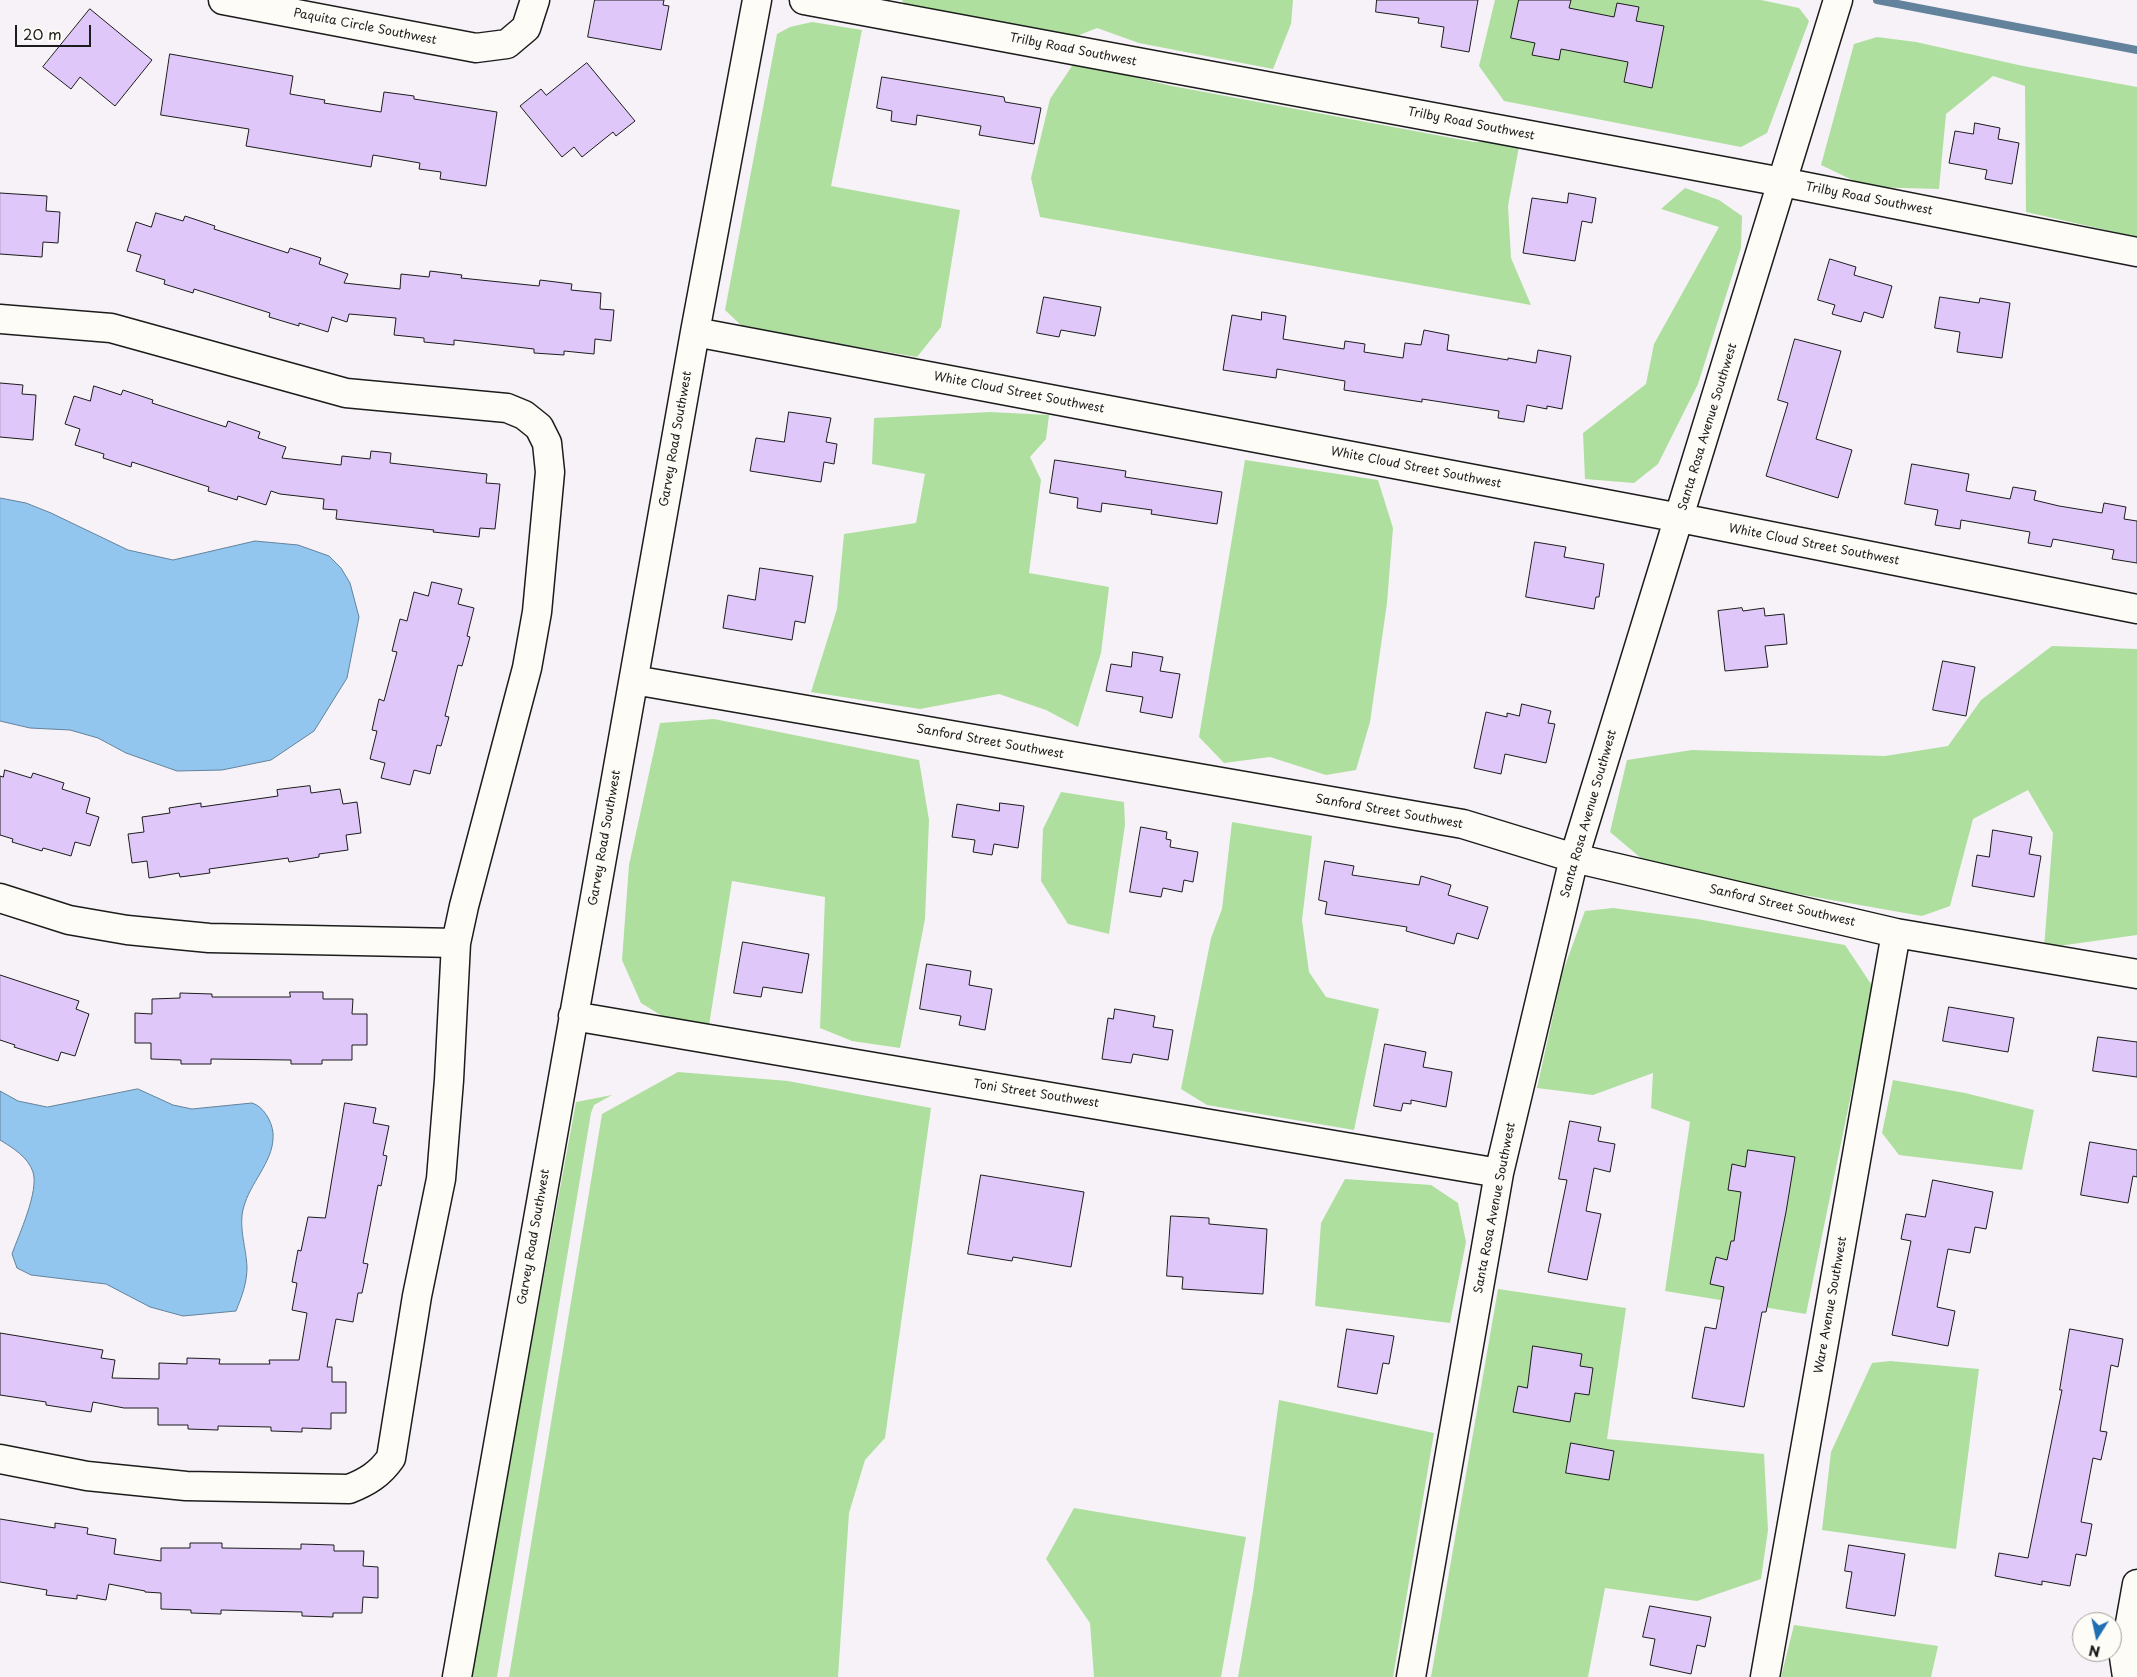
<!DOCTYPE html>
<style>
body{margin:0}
#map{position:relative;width:2137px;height:1677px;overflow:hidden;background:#f7f2f7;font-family:"Playpen Sans",sans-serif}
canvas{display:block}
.north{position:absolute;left:2072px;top:1612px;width:50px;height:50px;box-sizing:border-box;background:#fdfcf7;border:1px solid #a3a29f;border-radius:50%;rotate:190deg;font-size:14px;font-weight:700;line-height:20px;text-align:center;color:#1c1c1c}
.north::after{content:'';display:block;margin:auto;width:18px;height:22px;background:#1f6fb2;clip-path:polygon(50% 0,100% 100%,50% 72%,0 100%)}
.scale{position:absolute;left:15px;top:25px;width:76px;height:22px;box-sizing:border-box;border:2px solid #1c1c1c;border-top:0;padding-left:6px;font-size:15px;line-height:18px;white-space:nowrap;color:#1c1c1c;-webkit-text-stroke:4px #fdfcf7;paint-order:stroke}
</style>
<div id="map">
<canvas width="2137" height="1677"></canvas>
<div class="north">N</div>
<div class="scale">20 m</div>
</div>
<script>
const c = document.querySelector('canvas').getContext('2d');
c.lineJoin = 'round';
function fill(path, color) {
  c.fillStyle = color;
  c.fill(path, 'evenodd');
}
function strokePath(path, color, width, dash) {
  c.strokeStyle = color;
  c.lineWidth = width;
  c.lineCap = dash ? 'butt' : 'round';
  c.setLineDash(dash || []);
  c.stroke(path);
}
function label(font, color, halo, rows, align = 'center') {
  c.font = font + ' "Playpen Sans",sans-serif';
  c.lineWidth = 5;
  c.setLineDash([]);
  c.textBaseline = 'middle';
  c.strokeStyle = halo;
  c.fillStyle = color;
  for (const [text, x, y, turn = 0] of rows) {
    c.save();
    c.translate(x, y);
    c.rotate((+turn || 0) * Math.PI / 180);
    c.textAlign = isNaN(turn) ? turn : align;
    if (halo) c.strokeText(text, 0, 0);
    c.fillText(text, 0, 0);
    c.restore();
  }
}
fill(new Path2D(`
 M 902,0 L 1293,0 L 1291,24 L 1273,69 L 1139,43 L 1097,28 L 1072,38 L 906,7 Z
 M 1495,0 L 1761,0 L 1799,8 L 1809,21 L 1767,133 L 1741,147 L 1504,101 L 1479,66 Z
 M 812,22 L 862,30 L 831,186 L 960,210 L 941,327 L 917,357 L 744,328 L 725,310 L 777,34 L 790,27 Z
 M 1877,37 L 1916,42 L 2023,66 L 2137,87 L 2137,237 L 2026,212 L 2025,86 L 1993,76 L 1946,114 L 1939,189 L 1867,187 L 1821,165 L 1854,44 Z
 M 1074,63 L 1172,86 L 1474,142 L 1520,141 L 1508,206 L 1511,258 L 1531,305 L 1040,217 L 1031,178 L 1050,99 Z
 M 1685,188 L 1719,200 L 1742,216 L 1741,248 L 1698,384 L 1658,464 L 1634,483 L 1585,479 L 1583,433 L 1646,384 L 1654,344 L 1719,227 L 1661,209 Z
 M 990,412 L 1049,415 L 1046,439 L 1030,457 L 1041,480 L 1029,573 L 1109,587 L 1101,653 L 1078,727 L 1046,710 L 999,694 L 920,709 L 811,692 L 837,609 L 844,534 L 916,523 L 925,474 L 872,464 L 874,418 Z
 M 1245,460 L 1378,480 L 1393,528 L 1387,603 L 1370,722 L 1356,770 L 1326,775 L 1270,757 L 1224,763 L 1199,737 Z
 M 2052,646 L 2137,649 L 2137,935 L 2044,948 L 2053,833 L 2028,790 L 1973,819 L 1950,906 L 1922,916 L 1758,887 L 1642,859 L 1610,832 L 1627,760 L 1692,750 L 1885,756 L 1948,746 L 1981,700 Z
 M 714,719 L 919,760 L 929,820 L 925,919 L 900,1048 L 852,1041 L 820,1028 L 825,897 L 732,881 L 709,1025 L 672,1022 L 641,1003 L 622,960 L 629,865 L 660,723 Z
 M 1061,792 L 1124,802 L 1125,825 L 1109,934 L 1068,924 L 1041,881 L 1043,829 Z
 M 1232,822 L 1312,836 L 1302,920 L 1309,972 L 1326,997 L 1379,1009 L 1354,1130 L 1207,1105 L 1181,1089 L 1211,938 L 1222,909 Z
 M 1613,908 L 1697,919 L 1845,945 L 1873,987 L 1806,1314 L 1665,1291 L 1690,1122 L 1651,1108 L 1653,1073 L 1593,1095 L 1537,1088 L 1563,971 L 1585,911 Z
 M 678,1072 L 788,1081 L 931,1108 L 885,1438 L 865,1460 L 849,1513 L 838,1677 L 509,1677 L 602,1114 Z
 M 1893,1080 L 1965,1093 L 2034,1110 L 2022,1170 L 1899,1155 L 1882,1133 Z
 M 612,1095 L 594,1105 L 591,1113 L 497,1677 L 470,1677 L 576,1102 Z
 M 1345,1179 L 1431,1185 L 1458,1203 L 1466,1242 L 1450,1323 L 1315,1306 L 1321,1223 Z
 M 1498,1289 L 1626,1308 L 1607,1439 L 1764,1454 L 1768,1530 L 1761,1579 L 1697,1601 L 1605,1588 L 1588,1677 L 1431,1677 Z
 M 1890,1361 L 1979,1369 L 1956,1549 L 1822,1530 L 1831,1452 L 1872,1363 Z
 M 1279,1400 L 1434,1433 L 1393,1677 L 1238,1677 L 1253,1592 Z
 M 1074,1508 L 1246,1537 L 1221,1677 L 1094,1677 L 1090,1623 L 1046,1559 Z
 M 1794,1625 L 1938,1646 L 1931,1677 L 1781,1677 Z`), '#aedf9f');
const water = new Path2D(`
 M 0,498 L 26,503 L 51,513 L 128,550 L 173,560 L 255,541 L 298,545 L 329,556 L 341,568 L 350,583 L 359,617 L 347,678 L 314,731 L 271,760 L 222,770 L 177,771 L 126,753 L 98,738 L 70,730 L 30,728 L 0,721 Z
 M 138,1089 L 173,1105 L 192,1109 L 252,1103 C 263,1106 272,1121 273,1133 C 275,1159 253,1179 245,1203 C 237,1224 246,1245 247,1267 C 247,1283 242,1296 236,1311 L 183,1316 L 150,1307 L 106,1284 L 31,1275 L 17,1268 L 12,1254 C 19,1234 39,1192 33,1172 C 28,1157 13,1148 0,1140 L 0,1091 L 18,1101 L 47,1107 Z`);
fill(water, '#92c6ef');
strokePath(water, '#63829b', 1);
strokePath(new Path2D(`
 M 1877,0 L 2137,50`), '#63829b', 8);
const building = new Path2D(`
 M 595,0 L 664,0 L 663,5 L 669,6 L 661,50 L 588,37 Z
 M 1377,0 L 1478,0 L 1469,52 L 1441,47 L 1444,27 L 1418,23 L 1419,18 L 1376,12 Z
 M 1519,0 L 1571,0 L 1569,8 L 1614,17 L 1617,3 L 1639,7 L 1636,21 L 1664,26 L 1652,88 L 1624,82 L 1628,62 L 1561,49 L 1559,60 L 1532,55 L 1535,43 L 1511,38 Z
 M 90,9 L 152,60 L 115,106 L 80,77 L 71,89 L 43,67 Z
 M 170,54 L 293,76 L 290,94 L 325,100 L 324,103 L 381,112 L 384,92 L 414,96 L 414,99 L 497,112 L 486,186 L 440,179 L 441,172 L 419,169 L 420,163 L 373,155 L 371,167 L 246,146 L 249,129 L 161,115 Z
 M 587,63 L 635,121 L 616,136 L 613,132 L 582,157 L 574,147 L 562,157 L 520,106 L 541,89 L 546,95 Z
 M 882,77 L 1004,97 L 1005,102 L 1041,108 L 1034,144 L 979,135 L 981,126 L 917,115 L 916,125 L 891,121 L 892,111 L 877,108 Z
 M 1975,123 L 2000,128 L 1998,139 L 2019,143 L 2012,184 L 1985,179 L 1987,170 L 1949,163 L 1955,131 L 1973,134 Z
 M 0,193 L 47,196 L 46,211 L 60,212 L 58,243 L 43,242 L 42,257 L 0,254 Z
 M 1569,193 L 1596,198 L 1592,223 L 1582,221 L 1575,261 L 1523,253 L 1532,198 L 1567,203 Z
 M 156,213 L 183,221 L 185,216 L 215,226 L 214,229 L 288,253 L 290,248 L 321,258 L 319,264 L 348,274 L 344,283 L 400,289 L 401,274 L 429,277 L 430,271 L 462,275 L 461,278 L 539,286 L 540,280 L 572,284 L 571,290 L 601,293 L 600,309 L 614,310 L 611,341 L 595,339 L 594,354 L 564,351 L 564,355 L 534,353 L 534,349 L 454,340 L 454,345 L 424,342 L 424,338 L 394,335 L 396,318 L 349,314 L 347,322 L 332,317 L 328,332 L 299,323 L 299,326 L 269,317 L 270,313 L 194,289 L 193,293 L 164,284 L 165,280 L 136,271 L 141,255 L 127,251 L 136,222 L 151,227 Z
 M 1830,259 L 1856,267 L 1854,275 L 1892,286 L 1883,318 L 1864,312 L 1861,322 L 1832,314 L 1835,305 L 1818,300 Z
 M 1044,297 L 1101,307 L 1095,336 L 1061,330 L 1059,337 L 1037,333 Z
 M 1940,297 L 1979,303 L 1980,298 L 2010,303 L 2002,358 L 1957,352 L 1960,332 L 1935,328 Z
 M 1262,312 L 1286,316 L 1283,339 L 1344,349 L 1345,341 L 1365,344 L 1364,352 L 1403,358 L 1405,343 L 1421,345 L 1424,330 L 1449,335 L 1447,350 L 1508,360 L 1508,358 L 1536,363 L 1538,350 L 1571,356 L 1562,409 L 1547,406 L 1547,409 L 1527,405 L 1524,422 L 1498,418 L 1499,411 L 1422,399 L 1422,402 L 1344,390 L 1345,381 L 1277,369 L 1276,378 L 1223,370 L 1232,315 L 1261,320 Z
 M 1795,339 L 1841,351 L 1816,439 L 1852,450 L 1838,498 L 1766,476 L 1788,403 L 1778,400 Z
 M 0,383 L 23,385 L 22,394 L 36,395 L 33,440 L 0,437 Z
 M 94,386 L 121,395 L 123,390 L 153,400 L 152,403 L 226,427 L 228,421 L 260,432 L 258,438 L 286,447 L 282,458 L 341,465 L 342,456 L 370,459 L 371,451 L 391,453 L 390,463 L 487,474 L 486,483 L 500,484 L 495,529 L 480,528 L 479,537 L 433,532 L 434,530 L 336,519 L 337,510 L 323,509 L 324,499 L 280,494 L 271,491 L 266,505 L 238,496 L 237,500 L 208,491 L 209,487 L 132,462 L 131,467 L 103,458 L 104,454 L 75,445 L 80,429 L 65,424 L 74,396 L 90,401 Z
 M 789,412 L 831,418 L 826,442 L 837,444 L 834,464 L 824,462 L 821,482 L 750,471 L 756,438 L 784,442 Z
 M 1055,460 L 1126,471 L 1125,477 L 1222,492 L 1217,524 L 1151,514 L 1152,510 L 1102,503 L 1101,512 L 1077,508 L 1078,498 L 1050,493 Z
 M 1912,464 L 1969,474 L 1966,491 L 2010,499 L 2013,487 L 2036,491 L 2034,500 L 2059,506 L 2102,513 L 2104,503 L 2126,507 L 2124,519 L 2137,521 L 2137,563 L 2112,559 L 2114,550 L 2053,539 L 2051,547 L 2028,543 L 2030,532 L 1961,520 L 1960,529 L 1935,525 L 1938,510 L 1905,504 Z
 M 1535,542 L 1566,547 L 1564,557 L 1604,564 L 1599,597 L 1596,597 L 1594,609 L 1526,597 Z
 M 760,568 L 813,576 L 805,623 L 795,621 L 792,640 L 723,628 L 728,595 L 755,600 Z
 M 432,582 L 462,589 L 458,604 L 474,608 L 467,636 L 470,637 L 462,666 L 458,665 L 445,716 L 449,717 L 441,746 L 437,745 L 430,774 L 414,770 L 410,785 L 381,778 L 385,763 L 370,759 L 377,731 L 372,730 L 379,699 L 384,701 L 397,652 L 392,651 L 400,619 L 407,621 L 414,592 L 428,596 Z
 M 1742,608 L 1743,611 L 1764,608 L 1765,616 L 1784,614 L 1787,644 L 1765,646 L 1768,667 L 1725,671 L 1718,611 Z
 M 1133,652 L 1163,657 L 1160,671 L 1180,674 L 1172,718 L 1140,712 L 1143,697 L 1106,691 L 1111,664 L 1131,667 Z
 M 1943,661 L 1975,667 L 1966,716 L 1933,710 Z
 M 1522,704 L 1551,711 L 1548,723 L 1555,724 L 1546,763 L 1505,754 L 1501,774 L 1474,768 L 1486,712 L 1507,717 L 1507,713 L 1519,716 Z
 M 5,770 L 31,778 L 33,773 L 64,783 L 62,789 L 90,798 L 86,813 L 99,817 L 90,846 L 75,842 L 71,856 L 43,848 L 42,851 L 12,842 L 13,839 L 0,835 L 0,776 L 3,777 Z
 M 310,786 L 311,793 L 340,789 L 343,804 L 357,802 L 361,833 L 346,835 L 348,850 L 319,854 L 319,857 L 289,862 L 288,858 L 209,869 L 210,873 L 180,877 L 179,873 L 149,878 L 147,861 L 132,863 L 128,834 L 144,832 L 142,817 L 170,813 L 169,808 L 201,803 L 201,807 L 278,796 L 277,790 Z
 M 1000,803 L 1024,806 L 1018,848 L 994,844 L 992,855 L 973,852 L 975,840 L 952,837 L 957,804 L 999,811 Z
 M 1141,827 L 1167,832 L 1166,839 L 1171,840 L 1170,847 L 1198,852 L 1193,882 L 1184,880 L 1182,892 L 1163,888 L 1161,897 L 1130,892 Z
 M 1993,830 L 2032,837 L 2029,854 L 2041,856 L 2034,897 L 1972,886 L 1977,855 L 1989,857 Z
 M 1325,861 L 1354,866 L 1352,875 L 1419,885 L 1421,876 L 1451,885 L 1448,895 L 1488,907 L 1478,939 L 1457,933 L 1454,944 L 1406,931 L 1407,927 L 1325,914 L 1327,902 L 1319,900 Z
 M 743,942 L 809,954 L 802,993 L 763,987 L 761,997 L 734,993 Z
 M 927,964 L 971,971 L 969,985 L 992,989 L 985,1030 L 959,1025 L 961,1016 L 920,1009 Z
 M 0,975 L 79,1001 L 76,1009 L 89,1014 L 75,1056 L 61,1052 L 58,1061 L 14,1047 L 15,1045 L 0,1040 Z
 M 290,992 L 323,992 L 323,999 L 353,999 L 352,1014 L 367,1014 L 367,1045 L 352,1045 L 352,1060 L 322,1060 L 322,1064 L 291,1064 L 291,1060 L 211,1059 L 211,1064 L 181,1064 L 181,1060 L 151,1059 L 151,1043 L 135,1043 L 135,1013 L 152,1014 L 152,999 L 180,998 L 180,993 L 212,994 L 212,997 L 290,997 Z
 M 1949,1007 L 2014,1018 L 2008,1052 L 1943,1041 Z
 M 1115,1009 L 1155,1016 L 1153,1027 L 1173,1030 L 1168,1060 L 1133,1054 L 1131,1063 L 1102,1059 L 1108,1018 L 1113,1019 Z
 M 2098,1037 L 2137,1042 L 2137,1077 L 2093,1071 Z
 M 1385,1044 L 1426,1052 L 1423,1067 L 1452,1072 L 1446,1107 L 1411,1100 L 1411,1104 L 1403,1103 L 1401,1111 L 1374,1106 Z
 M 345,1103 L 376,1108 L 373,1123 L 389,1126 L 383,1155 L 387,1156 L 381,1186 L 378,1185 L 363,1263 L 368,1264 L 362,1293 L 358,1293 L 353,1322 L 336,1319 L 327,1367 L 332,1367 L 332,1382 L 346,1382 L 346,1413 L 331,1413 L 331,1429 L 302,1428 L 302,1432 L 271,1431 L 271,1427 L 218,1426 L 218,1430 L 188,1429 L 188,1425 L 158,1425 L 158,1408 L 124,1408 L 93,1402 L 91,1412 L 46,1405 L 46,1402 L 0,1395 L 0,1333 L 103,1350 L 101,1358 L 115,1360 L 112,1378 L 159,1379 L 159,1363 L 187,1364 L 187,1358 L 220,1359 L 219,1364 L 270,1364 L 269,1360 L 299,1360 L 307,1313 L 292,1310 L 297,1283 L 292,1282 L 298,1250 L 301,1251 L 308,1217 L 325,1218 Z
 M 1570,1121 L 1601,1127 L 1598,1141 L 1615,1144 L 1610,1172 L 1594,1168 L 1586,1211 L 1601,1214 L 1587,1280 L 1548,1272 L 1567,1180 L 1559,1179 Z
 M 2090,1142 L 2137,1150 L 2137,1177 L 2133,1176 L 2128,1203 L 2081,1195 Z
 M 1748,1150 L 1795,1157 L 1786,1212 L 1766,1312 L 1762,1312 L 1744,1407 L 1692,1398 L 1705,1327 L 1716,1329 L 1724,1287 L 1710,1284 L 1716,1257 L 1727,1260 L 1731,1241 L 1734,1241 L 1741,1192 L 1728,1190 L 1732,1164 L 1745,1167 Z
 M 981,1175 L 1084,1192 L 1071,1267 L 1013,1257 L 1012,1261 L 968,1254 Z
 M 1933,1180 L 1993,1192 L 1986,1229 L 1975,1227 L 1970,1253 L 1948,1249 L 1937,1307 L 1955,1311 L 1948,1346 L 1892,1335 L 1911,1241 L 1901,1239 L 1906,1214 L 1925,1217 Z
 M 1171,1216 L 1209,1218 L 1209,1224 L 1267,1229 L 1263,1294 L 1182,1289 L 1183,1277 L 1167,1276 Z
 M 1347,1329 L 1394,1336 L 1389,1364 L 1383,1363 L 1377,1394 L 1338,1387 Z
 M 2070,1329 L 2123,1339 L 2118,1367 L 2111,1365 L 2100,1431 L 2107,1432 L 2101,1460 L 2093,1458 L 2081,1522 L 2092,1524 L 2086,1556 L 2076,1554 L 2070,1586 L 2042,1581 L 2042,1585 L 1995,1576 L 1999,1553 L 2028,1558 L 2062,1390 L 2060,1390 Z
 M 1533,1346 L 1582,1354 L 1580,1366 L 1593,1368 L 1589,1395 L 1575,1393 L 1570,1422 L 1513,1412 L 1518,1386 L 1527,1388 Z
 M 1571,1443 L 1614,1451 L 1609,1480 L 1566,1473 Z
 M 0,1519 L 55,1528 L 55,1523 L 88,1528 L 87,1534 L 116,1539 L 114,1554 L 161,1561 L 161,1548 L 190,1548 L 190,1543 L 222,1543 L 222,1548 L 301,1549 L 301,1544 L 334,1545 L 334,1551 L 364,1551 L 363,1566 L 378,1567 L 378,1598 L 363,1597 L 362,1613 L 333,1613 L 333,1617 L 302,1616 L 302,1612 L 221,1610 L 221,1614 L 191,1613 L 191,1610 L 161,1609 L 161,1593 L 145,1592 L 145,1591 L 109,1584 L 106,1600 L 77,1595 L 77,1599 L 46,1595 L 47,1590 L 0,1582 Z
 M 1849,1545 L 1905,1554 L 1895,1616 L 1846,1608 L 1852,1572 L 1845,1571 Z
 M 1650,1606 L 1711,1617 L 1705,1647 L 1697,1645 L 1691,1674 L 1650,1665 L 1655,1639 L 1643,1637 Z`);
fill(building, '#dfc8f9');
strokePath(building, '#1c1c1c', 1);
const minor = new Path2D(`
 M 223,0 L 476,48 L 507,44 L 526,28 L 535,0
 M 804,0 L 1782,182 L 2137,252
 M 0,319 L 111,328 L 346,393 L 507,408 L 524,415 L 539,427 L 547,443 L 550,472 L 537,612 L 527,668 L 464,906 L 456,943 L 449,1080 L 441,1179 L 417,1296 L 391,1458 C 380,1474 367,1482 349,1489 L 186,1486 L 87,1476 L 0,1459
 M 695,332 L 1680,518 L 2137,609
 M 634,680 L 1463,824 L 1574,858 L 1896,933 L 2137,974
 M 0,898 L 69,920 L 127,930 L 209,938 L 456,943
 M 573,1016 L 1499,1173
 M 457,1677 L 695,332 L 757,0
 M 1411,1677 L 1499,1173 L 1574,858 L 1838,0
 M 1765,1677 L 1896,933
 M 2127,1677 L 2124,1657 L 2137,1584`);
strokePath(minor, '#1c1c1c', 31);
strokePath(minor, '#fdfcf7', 28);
label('12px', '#1c1c1c', '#fdfcf7', [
 ["Paquita Circle Southwest",365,27,11],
 ["Trilby Road Southwest",1073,50,11],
 ["Trilby Road Southwest",1471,124,11],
 ["Trilby Road Southwest",1869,199,11],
 ["White Cloud Street Southwest",1019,393,11],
 ["Santa Rosa Avenue Southwest",1708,427,-73],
 ["Garvey Road Southwest",676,439,-80],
 ["White Cloud Street Southwest",1416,468,11],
 ["White Cloud Street Southwest",1814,545,11],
 ["Sanford Street Southwest",990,742,10],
 ["Sanford Street Southwest",1389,812,10],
 ["Santa Rosa Avenue Southwest",1589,814,-74],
 ["Garvey Road Southwest",605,838,-80],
 ["Sanford Street Southwest",1782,906,13],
 ["Toni Street Southwest",1036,1094,9],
 ["Santa Rosa Avenue Southwest",1495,1208,-79],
 ["Garvey Road Southwest",534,1237,-80],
 ["Ware Avenue Southwest",1831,1305,-80]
]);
</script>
